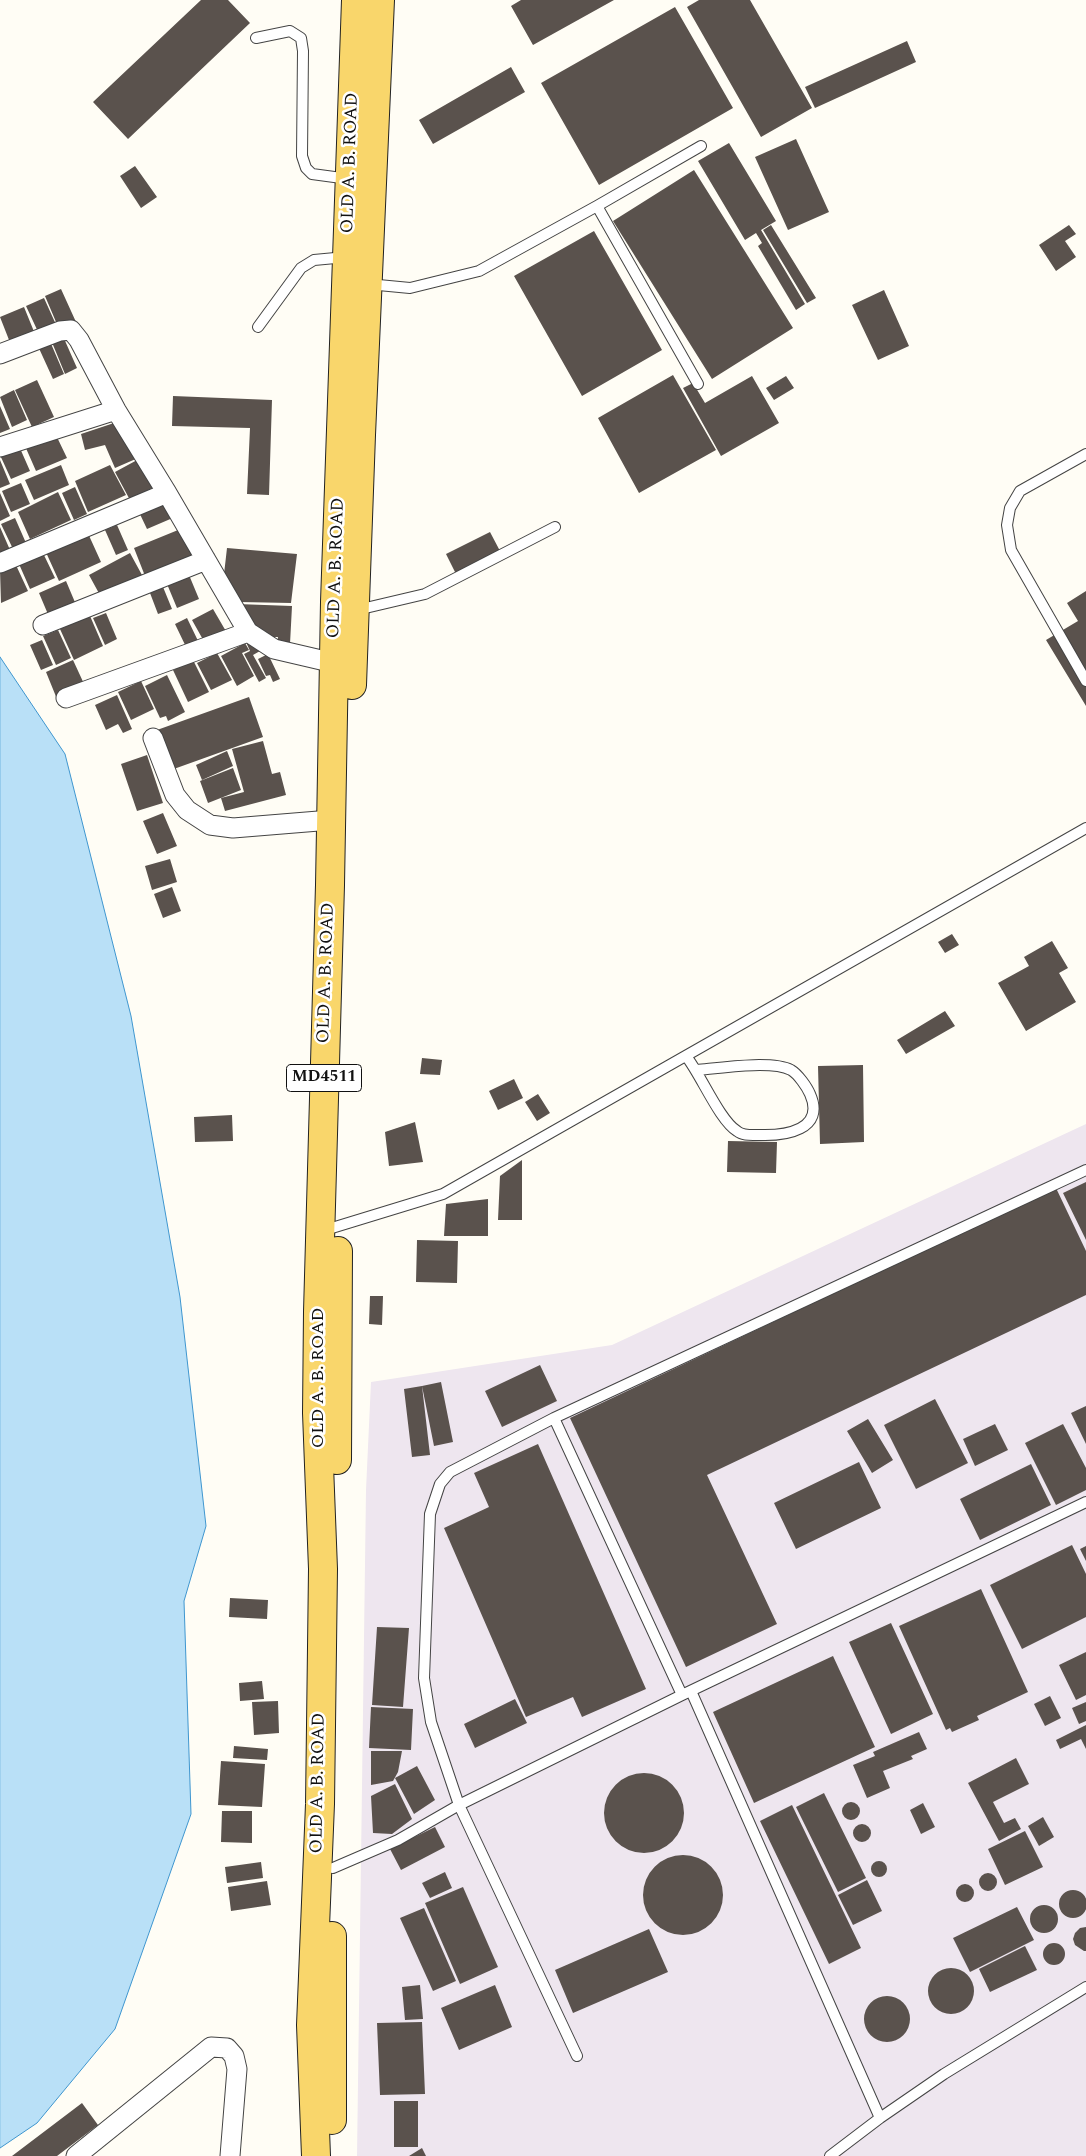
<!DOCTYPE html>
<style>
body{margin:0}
canvas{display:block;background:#fffdf5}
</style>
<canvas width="1086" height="2156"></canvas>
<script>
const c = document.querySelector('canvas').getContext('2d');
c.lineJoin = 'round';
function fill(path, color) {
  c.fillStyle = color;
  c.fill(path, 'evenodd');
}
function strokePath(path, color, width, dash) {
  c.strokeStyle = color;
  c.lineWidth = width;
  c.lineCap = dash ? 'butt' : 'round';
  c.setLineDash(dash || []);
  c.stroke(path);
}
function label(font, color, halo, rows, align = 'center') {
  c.font = font + ' Spectral,serif';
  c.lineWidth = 5;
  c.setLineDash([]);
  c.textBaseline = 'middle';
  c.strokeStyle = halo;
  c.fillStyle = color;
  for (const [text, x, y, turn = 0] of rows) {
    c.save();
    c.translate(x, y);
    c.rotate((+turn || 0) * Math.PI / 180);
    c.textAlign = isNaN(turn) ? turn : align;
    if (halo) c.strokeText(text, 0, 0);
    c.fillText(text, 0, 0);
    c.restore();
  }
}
fill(new Path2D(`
 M 1086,1124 L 1086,2156 L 357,2156 L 366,1490 L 371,1382 L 612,1345 Z`), '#eee6ef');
const water = new Path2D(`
 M 0,657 L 65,754 L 131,1016 L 180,1297 L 206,1526 L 184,1601 L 191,1814 L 115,2029 L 37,2123 L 0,2148 Z`);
fill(water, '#b9e0f7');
strokePath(water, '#3f96cf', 1);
fill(new Path2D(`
 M 201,0 L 228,0 L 250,23 L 128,139 L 93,102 Z
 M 521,0 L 614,0 L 533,45 L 511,6 Z
 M 699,0 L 750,0 L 812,108 L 761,137 L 687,7 Z
 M 675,7 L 733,108 L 599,185 L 541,83 Z
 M 907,41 L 916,62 L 815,108 L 805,87 Z
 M 511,67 L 525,92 L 433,144 L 419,120 Z
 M 796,139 L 829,212 L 788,230 L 755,157 Z
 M 729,143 L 776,221 L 761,230 L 805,304 L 796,310 L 758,246 L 762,243 L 756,233 L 745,240 L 698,161 Z
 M 135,166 L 157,197 L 141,208 L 120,176 Z
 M 694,170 L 793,328 L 712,379 L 613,221 Z
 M 771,225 L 816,298 L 807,303 L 763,230 Z
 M 1069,225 L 1076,234 L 1065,241 L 1076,257 L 1056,271 L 1039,245 Z
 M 594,231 L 662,350 L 582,396 L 514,276 Z
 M 61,289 L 76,322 L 59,329 L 45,296 Z
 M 884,290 L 909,346 L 878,360 L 852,305 Z
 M 44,298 L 58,329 L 40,336 L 26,306 Z
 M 24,307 L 35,334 L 11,345 L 0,317 Z
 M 62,334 L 77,368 L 65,374 L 51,340 Z
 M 49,339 L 64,374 L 53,379 L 37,344 Z
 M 673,375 L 716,450 L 639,493 L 598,418 Z
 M 752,376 L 779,423 L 721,456 L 683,388 L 693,383 L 705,403 Z
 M 786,376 L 794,388 L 774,400 L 766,388 Z
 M 37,380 L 54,417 L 32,427 L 15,390 Z
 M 14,390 L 27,420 L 12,427 L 0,397 Z
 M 173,396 L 272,400 L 269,495 L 247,494 L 250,428 L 172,426 Z
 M 0,406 L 10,429 L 0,433 Z
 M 114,423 L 138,458 L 115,468 L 105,445 L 85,450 L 81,434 Z
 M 55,433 L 67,458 L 36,471 L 25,446 Z
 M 19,446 L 30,471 L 11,479 L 0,455 Z
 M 139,459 L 154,487 L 130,500 L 115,472 Z
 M 0,460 L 10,484 L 0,488 Z
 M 61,465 L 69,485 L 34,500 L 25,480 Z
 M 110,465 L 126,495 L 88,512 L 75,481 Z
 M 21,483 L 30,504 L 11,512 L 2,491 Z
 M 75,487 L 87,514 L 74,520 L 62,493 Z
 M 58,492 L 71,520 L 30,539 L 18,512 Z
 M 0,493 L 10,516 L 0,521 Z
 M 166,497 L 175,517 L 147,529 L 138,510 Z
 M 15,518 L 26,543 L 13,549 L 1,524 Z
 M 117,525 L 128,550 L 116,555 L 105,530 Z
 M 0,527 L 10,550 L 0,555 Z
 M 183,528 L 197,555 L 145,576 L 134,548 Z
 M 86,529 L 101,562 L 59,581 L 44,548 Z
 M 490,532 L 500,551 L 456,574 L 446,554 Z
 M 227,548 L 297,554 L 291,603 L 239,602 L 223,583 Z
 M 43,553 L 55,578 L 30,589 L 19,564 Z
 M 130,553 L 142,575 L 101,597 L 89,575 Z
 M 15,563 L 28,591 L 1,603 L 0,570 Z
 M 189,575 L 199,599 L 177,608 L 167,584 Z
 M 66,581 L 77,607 L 50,619 L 39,593 Z
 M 163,587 L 172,609 L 158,614 L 150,593 Z
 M 1086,591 L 1086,706 L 1046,640 L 1078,621 L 1067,603 Z
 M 237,604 L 292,606 L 290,644 L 277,644 L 278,637 L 257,637 Z
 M 213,609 L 227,633 L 206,645 L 192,620 Z
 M 106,613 L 117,639 L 105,645 L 93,618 Z
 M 90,616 L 103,646 L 74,660 L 60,629 Z
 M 187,618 L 200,645 L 188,651 L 175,624 Z
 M 58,630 L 71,658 L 56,665 L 43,636 Z
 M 253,639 L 260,651 L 253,655 L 266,678 L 259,682 L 244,654 L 250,651 L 246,642 Z
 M 42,640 L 53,665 L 41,670 L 30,645 Z
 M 245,643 L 249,650 L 242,653 L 254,676 L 237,686 L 221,656 Z
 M 217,653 L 232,680 L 211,690 L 197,663 Z
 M 268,654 L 280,679 L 273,682 L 270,675 L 266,676 L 258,659 Z
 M 73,660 L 85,686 L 57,699 L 46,672 Z
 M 193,660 L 209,692 L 188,702 L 173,670 Z
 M 167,675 L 185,712 L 168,721 L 166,716 L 160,718 L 145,686 Z
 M 141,681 L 154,709 L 131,720 L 118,692 Z
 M 117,695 L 132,729 L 123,733 L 118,724 L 106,730 L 95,705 Z
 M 249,697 L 263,737 L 171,770 L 157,730 Z
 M 263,741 L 272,774 L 280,772 L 286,795 L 225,811 L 221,798 L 244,792 L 232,749 Z
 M 227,751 L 233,766 L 202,780 L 196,765 Z
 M 147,755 L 163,803 L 137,811 L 121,764 Z
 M 233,768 L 241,790 L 208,803 L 200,781 Z
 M 163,813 L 177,846 L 157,854 L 143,821 Z
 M 170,859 L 177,882 L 152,890 L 145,866 Z
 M 172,887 L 181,911 L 163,918 L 154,894 Z
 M 952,934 L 959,945 L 945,953 L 938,942 Z
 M 1052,941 L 1068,968 L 1059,973 L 1076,1002 L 1026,1031 L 998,983 L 1029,966 L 1024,957 Z
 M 945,1011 L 955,1026 L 906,1054 L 897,1040 Z
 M 422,1058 L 442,1060 L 440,1075 L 420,1074 Z
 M 863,1065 L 864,1142 L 820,1144 L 818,1066 Z
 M 514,1079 L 523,1098 L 498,1110 L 489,1091 Z
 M 538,1094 L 550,1113 L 537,1121 L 525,1102 Z
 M 232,1115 L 233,1141 L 195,1142 L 194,1117 Z
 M 415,1122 L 423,1162 L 389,1166 L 385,1132 Z
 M 728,1141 L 777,1142 L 776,1173 L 727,1172 Z
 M 522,1160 L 522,1220 L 498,1220 L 500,1176 Z
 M 1086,1182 L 1086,1240 L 1063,1193 Z
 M 1056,1188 L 1086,1251 L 1086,1295 L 707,1475 L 777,1624 L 686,1667 L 570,1418 Z
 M 488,1199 L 488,1236 L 444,1236 L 446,1204 Z
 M 417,1240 L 458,1241 L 457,1283 L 416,1282 Z
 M 370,1296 L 383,1296 L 382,1325 L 369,1324 Z
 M 540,1365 L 557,1401 L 502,1427 L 485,1391 Z
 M 441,1382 L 453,1442 L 434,1446 L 422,1386 Z
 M 422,1386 L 430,1455 L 412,1457 L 404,1389 Z
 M 935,1399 L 968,1463 L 916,1489 L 884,1425 Z
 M 1086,1406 L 1086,1444 L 1071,1413 Z
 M 868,1419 L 893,1460 L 872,1473 L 847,1431 Z
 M 995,1424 L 1008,1450 L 975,1466 L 963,1439 Z
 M 1063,1424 L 1086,1468 L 1086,1490 L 1056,1505 L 1025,1443 Z
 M 538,1444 L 646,1689 L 582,1717 L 573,1697 L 526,1717 L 444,1528 L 489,1507 L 474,1473 Z
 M 859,1462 L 881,1508 L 796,1549 L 774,1503 Z
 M 1031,1464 L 1051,1505 L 980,1540 L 960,1499 Z
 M 1072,1545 L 1086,1574 L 1086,1617 L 1022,1649 L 990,1585 Z
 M 1086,1546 L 1086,1561 L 1080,1549 Z
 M 981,1589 L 1028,1692 L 977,1716 L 979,1720 L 952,1732 L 950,1728 L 946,1730 L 899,1626 Z
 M 230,1598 L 268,1600 L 267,1619 L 229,1617 Z
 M 891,1623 L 933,1714 L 891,1734 L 849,1642 Z
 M 377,1627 L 409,1628 L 403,1707 L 372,1705 Z
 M 1086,1652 L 1086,1695 L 1076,1700 L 1059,1665 Z
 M 833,1656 L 875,1747 L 754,1803 L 713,1712 Z
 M 262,1681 L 264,1699 L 240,1701 L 239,1683 Z
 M 1050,1696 L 1061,1718 L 1045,1726 L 1034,1704 Z
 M 515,1699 L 527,1723 L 475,1748 L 464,1724 Z
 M 278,1701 L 279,1733 L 254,1735 L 252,1702 Z
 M 1086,1702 L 1086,1721 L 1079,1724 L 1072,1708 Z
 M 371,1707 L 413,1709 L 411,1750 L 369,1748 Z
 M 1086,1725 L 1086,1749 L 1081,1739 L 1060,1749 L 1056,1740 Z
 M 919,1732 L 927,1749 L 911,1756 L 913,1759 L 883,1771 L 890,1788 L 867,1798 L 853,1765 L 875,1756 L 873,1752 Z
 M 234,1746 L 268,1749 L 267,1760 L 233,1758 Z
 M 371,1751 L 402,1751 L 398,1772 L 393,1781 L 371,1785 Z
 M 1016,1758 L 1029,1784 L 993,1802 L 1004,1823 L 1015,1818 L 1021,1829 L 999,1841 L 968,1783 Z
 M 221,1761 L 265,1764 L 262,1807 L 218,1805 Z
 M 417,1766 L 435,1800 L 414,1814 L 395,1778 Z
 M604 1813a40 40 0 1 1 80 0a40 40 0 1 1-80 0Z
 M 395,1784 L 412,1819 L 392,1834 L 373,1833 L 371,1796 Z
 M 824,1793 L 866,1878 L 838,1892 L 796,1807 Z
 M842 1811a9 9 0 1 1 18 0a9 9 0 1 1-18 0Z
 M 923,1803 L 935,1827 L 921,1834 L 910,1810 Z
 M 792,1805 L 861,1948 L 829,1964 L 760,1821 Z
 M 222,1811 L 252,1811 L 252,1843 L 221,1842 Z
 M 1043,1817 L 1054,1837 L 1039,1846 L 1028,1826 Z
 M853 1833a9 9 0 1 1 18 0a9 9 0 1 1-18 0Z
 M 435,1827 L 445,1847 L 401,1870 L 390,1849 Z
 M 1025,1831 L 1043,1867 L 1005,1885 L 988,1849 Z
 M643 1895a40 40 0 1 1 80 0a40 40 0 1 1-80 0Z
 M871 1869a8 8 0 1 1 16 0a8 8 0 1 1-16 0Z
 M 261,1862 L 263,1878 L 227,1883 L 225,1867 Z
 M 445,1872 L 452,1888 L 430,1898 L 422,1883 Z
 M979 1882a9 9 0 1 1 18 0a9 9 0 1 1-18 0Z
 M 867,1880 L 882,1911 L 853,1925 L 838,1895 Z
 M 267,1881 L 271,1905 L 231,1911 L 228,1887 Z
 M956 1893a9 9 0 1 1 18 0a9 9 0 1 1-18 0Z
 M 463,1887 L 498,1967 L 460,1984 L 425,1903 Z
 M1059 1904a14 14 0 1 1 28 0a14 14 0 1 1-28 0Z
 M1030 1919a14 14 0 1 1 28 0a14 14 0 1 1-28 0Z
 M 1017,1907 L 1034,1940 L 970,1972 L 953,1938 Z
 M 424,1908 L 456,1981 L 433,1991 L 400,1918 Z
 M 1086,1927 L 1086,1951 L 1084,1951 L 1075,1945 L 1073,1939 L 1075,1933 L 1080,1928 Z
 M 649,1929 L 668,1972 L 573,2013 L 555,1970 Z
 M1043 1954a11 11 0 1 1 22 0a11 11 0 1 1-22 0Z
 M 1025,1946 L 1037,1970 L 990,1992 L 979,1969 Z
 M928 1991a23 23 0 1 1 46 0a23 23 0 1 1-46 0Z
 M 420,1985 L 423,2019 L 405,2020 L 402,1987 Z
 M 495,1985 L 512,2027 L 459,2050 L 441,2008 Z
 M864 2019a23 23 0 1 1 46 0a23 23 0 1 1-46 0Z
 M 422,2022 L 425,2094 L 380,2095 L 377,2023 Z
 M 394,2101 L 418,2101 L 418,2147 L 394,2147 Z
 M 82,2103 L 98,2125 L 57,2156 L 12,2156 Z
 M 422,2148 L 426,2156 L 409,2156 Z`), '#5a524d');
const lane = new Path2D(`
 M 256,38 L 290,31 L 301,38 L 303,51 L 302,156 L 306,168 L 312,174 L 349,179
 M 597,206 L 698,384
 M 368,284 L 410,288 L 479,271 L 597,206 L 701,146
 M 258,327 L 301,268 L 314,260 L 346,257
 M 1086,454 L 1020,491 L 1010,508 L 1007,525 L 1011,550 L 1086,681
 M 357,610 L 425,594 L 555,527
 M 686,1056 C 701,1075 720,1121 737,1131 C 743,1136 751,1135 759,1135 C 785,1136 826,1130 810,1094 C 807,1087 798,1074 791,1070 C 772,1060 719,1068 697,1070
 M 322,1231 L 443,1194 L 1086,828
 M 554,1418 L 450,1472 L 440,1484 L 430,1514 L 424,1678 L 431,1722 L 459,1805 L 577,2056
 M 691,1691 L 880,2118 L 944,2074 L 1086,1987
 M 682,1695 L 554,1418 L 1086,1170
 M 333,1868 L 398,1840 L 459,1805 L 682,1695 L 1086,1502
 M 830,2156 L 880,2118`);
const street = new Path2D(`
 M 0,354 L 60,331 L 71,330 L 79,340 L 116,410 L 167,493 L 248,632 L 274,649 L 334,663
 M 0,447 L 116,410
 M 0,563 L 167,493
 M 43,625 L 206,560
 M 66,698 L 248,632
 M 153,738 L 175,795 L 187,810 L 210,825 L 233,828 L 331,820
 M 76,2156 L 211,2047 L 227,2048 L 234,2056 L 237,2069 L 230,2156`);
const primary = new Path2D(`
 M 352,685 L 361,435 L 380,0
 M 337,1460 L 338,1251
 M 332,1936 L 332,2120
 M 316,2156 L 311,2025 L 320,1804 L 323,1569 L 317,1413 L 318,1312 L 330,885 L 335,602 L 356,0`);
strokePath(lane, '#444', 12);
strokePath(street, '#444', 21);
strokePath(primary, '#222', 30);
strokePath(lane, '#fff', 10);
strokePath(street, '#fff', 19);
strokePath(primary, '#f9d66b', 28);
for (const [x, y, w] of [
 [324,1078,75]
]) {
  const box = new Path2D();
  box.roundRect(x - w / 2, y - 13.5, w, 27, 4);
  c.fillStyle = '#fff';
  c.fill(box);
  strokePath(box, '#111', 1);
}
label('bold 16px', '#111', null, [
 ["MD4511",324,1078]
]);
label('18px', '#111', '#fff', [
 ["OLD A. B. ROAD",351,163,-88],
 ["OLD A. B. ROAD",337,568,-88],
 ["OLD A. B. ROAD",327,973,-88],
 ["OLD A. B. ROAD",319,1378,-90],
 ["OLD A. B. ROAD",319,1783,-89]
]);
</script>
